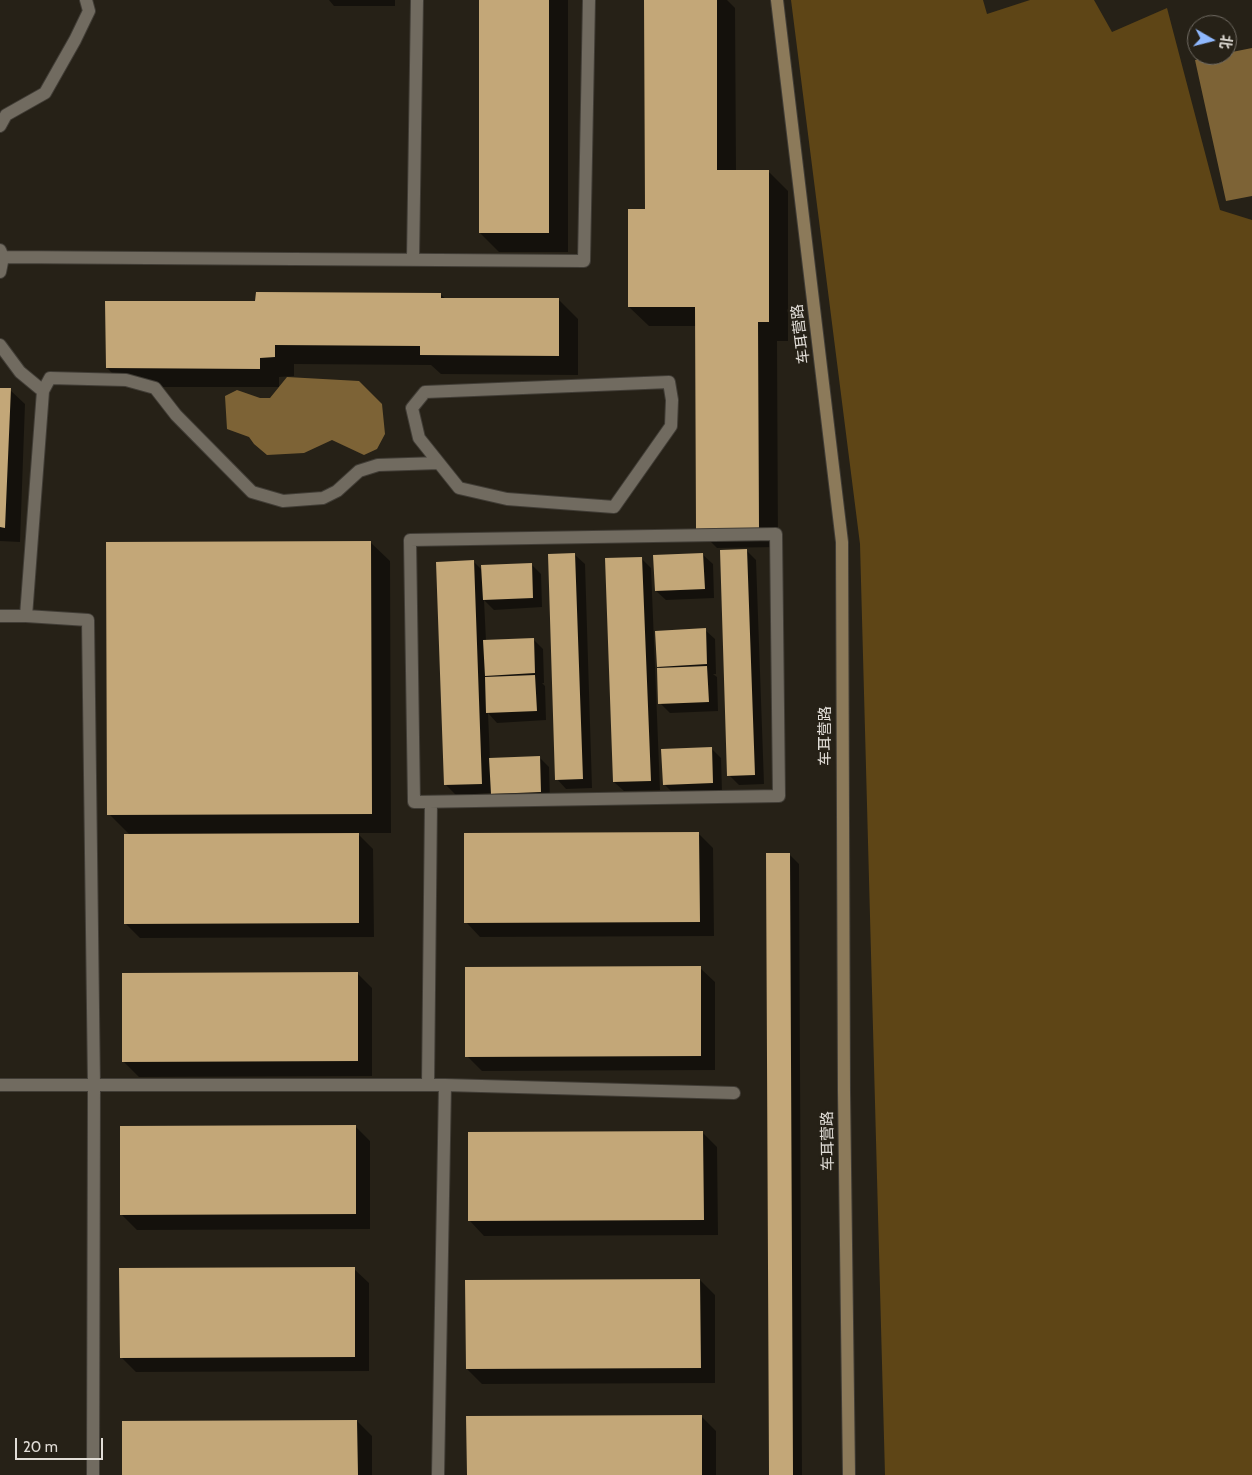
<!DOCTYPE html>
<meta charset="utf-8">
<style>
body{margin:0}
#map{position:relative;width:1252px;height:1475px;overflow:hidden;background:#262117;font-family:Cabin,"Noto Sans SC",sans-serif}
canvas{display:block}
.north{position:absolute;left:1187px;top:15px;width:50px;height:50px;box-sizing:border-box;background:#262117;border:1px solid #716c64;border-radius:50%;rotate:98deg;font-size:14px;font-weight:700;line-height:20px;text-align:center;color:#e1ddd7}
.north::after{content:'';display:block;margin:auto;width:18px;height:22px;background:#8fb8fd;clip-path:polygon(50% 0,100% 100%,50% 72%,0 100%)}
.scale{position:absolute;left:15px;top:1438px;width:88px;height:22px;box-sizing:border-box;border:2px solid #e1ddd7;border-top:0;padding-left:6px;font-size:15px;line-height:18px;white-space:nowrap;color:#e1ddd7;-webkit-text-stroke:4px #262117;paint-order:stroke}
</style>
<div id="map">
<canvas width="1252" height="1475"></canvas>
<div class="north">北</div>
<div class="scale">20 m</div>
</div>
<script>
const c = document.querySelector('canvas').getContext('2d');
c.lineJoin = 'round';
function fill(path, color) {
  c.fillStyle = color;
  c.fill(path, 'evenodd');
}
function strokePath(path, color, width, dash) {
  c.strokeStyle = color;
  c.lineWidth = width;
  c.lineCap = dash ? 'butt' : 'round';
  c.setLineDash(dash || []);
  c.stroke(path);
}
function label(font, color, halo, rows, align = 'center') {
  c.font = font + ' Cabin,"Noto Sans SC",sans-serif';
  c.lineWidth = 5;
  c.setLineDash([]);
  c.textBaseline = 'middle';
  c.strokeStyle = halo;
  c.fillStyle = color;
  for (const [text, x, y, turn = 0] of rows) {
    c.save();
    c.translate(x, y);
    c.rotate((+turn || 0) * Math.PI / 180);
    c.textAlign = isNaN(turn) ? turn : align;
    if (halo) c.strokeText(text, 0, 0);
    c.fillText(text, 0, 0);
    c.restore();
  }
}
fill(new Path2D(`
 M 791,0 L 983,0 L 987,14 L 1030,0 L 1094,0 L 1112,32 L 1167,8 L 1220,210 L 1252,220 L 1252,1475 L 885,1475 L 860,544 Z`), '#5e4516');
fill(new Path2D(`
 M 1252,48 L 1252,196 L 1226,201 L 1195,60 L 1219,55 L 1227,55 L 1227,53 Z
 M 287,377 L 359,381 L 382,404 L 385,434 L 377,449 L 364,455 L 332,440 L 304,453 L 267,455 L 254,444 L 249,437 L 227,429 L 225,396 L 237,390 L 260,398 L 270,398 Z`), '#7d6336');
fill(new Path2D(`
 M 329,0 L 395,0 L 395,6 L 334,6 Z
 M 480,0 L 568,0 L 568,252 L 499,252 L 480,233 Z
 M 645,0 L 727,0 L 735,8 L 736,171 L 768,171 L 788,191 L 788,341 L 777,341 L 778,547 L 717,548 L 697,528 L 696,326 L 649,326 L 629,307 L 646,210 Z
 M 440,294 L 446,299 L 559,300 L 578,319 L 578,375 L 441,374 L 431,365 L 294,364 L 294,376 L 279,377 L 279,387 L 126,387 L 107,368 L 257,302 Z
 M 0,389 L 10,390 L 25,404 L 20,542 L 0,541 Z
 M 370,542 L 390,561 L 391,833 L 357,833 L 373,849 L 374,937 L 140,938 L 125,923 L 130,835 L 109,814 Z
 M 747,551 L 756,560 L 764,784 L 739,785 L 729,775 Z
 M 575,555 L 585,564 L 592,788 L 566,789 L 557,779 Z
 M 703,555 L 713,564 L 714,598 L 666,600 L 656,591 Z
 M 641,558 L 651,568 L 660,790 L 624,791 L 614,782 Z
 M 473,561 L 483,571 L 531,564 L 541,574 L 542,607 L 494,610 L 484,600 L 486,641 L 533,639 L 543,649 L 544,683 L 542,683 L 545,686 L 546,720 L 497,723 L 488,713 L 490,760 L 539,757 L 549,767 L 550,801 L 502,803 L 492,793 L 456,795 L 446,785 Z
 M 705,630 L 715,639 L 716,674 L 713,674 L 717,677 L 718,711 L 670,713 L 660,703 L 661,669 L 658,666 Z
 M 711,748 L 721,758 L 722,792 L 674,794 L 664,784 Z
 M 698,833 L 713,848 L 714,936 L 480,937 L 466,922 Z
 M 789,854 L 799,864 L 802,1475 L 770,1475 Z
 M 700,968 L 715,982 L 715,1070 L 482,1071 L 467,1056 Z
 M 357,973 L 372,988 L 372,1076 L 139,1077 L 124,1062 Z
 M 355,1126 L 370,1141 L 370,1229 L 137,1230 L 122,1215 Z
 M 702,1132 L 717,1147 L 718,1235 L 484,1236 L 470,1221 Z
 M 354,1269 L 369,1283 L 369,1371 L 136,1372 L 121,1357 Z
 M 700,1280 L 715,1295 L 715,1383 L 482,1384 L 467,1369 Z
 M 701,1416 L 716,1431 L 716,1475 L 468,1475 Z
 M 357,1421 L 372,1436 L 372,1475 L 123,1475 Z`), '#0007');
fill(new Path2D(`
 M 479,0 L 549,0 L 549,233 L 479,233 Z
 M 644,0 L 717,0 L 717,170 L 769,170 L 769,322 L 758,322 L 759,528 L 696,529 L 695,307 L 628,307 L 628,209 L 645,209 Z
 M 256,292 L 441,293 L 441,298 L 559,298 L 559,356 L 420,355 L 420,346 L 275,345 L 275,357 L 260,358 L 260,369 L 106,368 L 105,301 L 255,301 Z
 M 0,388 L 11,388 L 5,528 L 0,527 Z
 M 371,541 L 372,814 L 107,815 L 106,542 Z
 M 747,549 L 755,775 L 727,776 L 720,550 Z
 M 575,553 L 583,779 L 555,780 L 548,554 Z
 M 703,553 L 705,589 L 655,591 L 653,555 Z
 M 642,557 L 651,781 L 613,782 L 605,558 Z
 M 474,560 L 482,784 L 444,785 L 436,562 Z
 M 532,563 L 533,598 L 483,600 L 481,565 Z
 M 706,628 L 707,664 L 657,667 L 655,631 Z
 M 534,638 L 535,673 L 485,676 L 483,640 Z
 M 707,666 L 709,702 L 658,704 L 657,668 Z
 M 535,675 L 537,711 L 486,713 L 485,677 Z
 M 712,747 L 713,783 L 663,785 L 661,749 Z
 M 540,756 L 541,792 L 491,794 L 489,758 Z
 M 699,832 L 700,922 L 464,923 L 464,833 Z
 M 359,833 L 359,923 L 124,924 L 124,834 Z
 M 766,853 L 790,853 L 793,1475 L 769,1475 Z
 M 701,966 L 701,1056 L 465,1057 L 465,967 Z
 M 358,972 L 358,1061 L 122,1062 L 122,973 Z
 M 356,1125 L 356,1214 L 120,1215 L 120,1126 Z
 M 703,1131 L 704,1220 L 468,1221 L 468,1132 Z
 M 355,1267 L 355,1357 L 120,1358 L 119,1268 Z
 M 700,1279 L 701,1368 L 466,1369 L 465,1280 Z
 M 702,1415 L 702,1475 L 467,1475 L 466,1416 Z
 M 357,1420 L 358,1475 L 122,1475 L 122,1421 Z`), '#c3a778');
const street = new Path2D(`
 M 0,126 L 6,115 L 45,93 L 75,40 L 89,11 L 86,0
 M 0,250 L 3,257 L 584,261 L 589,0
 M 413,259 L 417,0
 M 0,272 L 3,257
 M 0,345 L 20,372 L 43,391 L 26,616 L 0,616
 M 669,382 L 672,400 L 671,426 L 614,507 L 507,499 L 459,488 L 419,438 L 412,408 L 425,392 Z
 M 43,391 L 50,378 L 126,380 L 155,388 L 176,415 L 252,492 L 283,501 L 323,498 L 337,491 L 359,471 L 378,465 L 439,463
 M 776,534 L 779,796 L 414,802 L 410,540 Z
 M 26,616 L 88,620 L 94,1086 L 93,1475
 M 0,1085 L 445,1085 L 734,1093
 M 428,1085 L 431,802
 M 438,1475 L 445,1085`);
const secondary = new Path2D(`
 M 777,0 L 842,542 L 844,1091 L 849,1475`);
strokePath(street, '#413d36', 14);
strokePath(secondary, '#413d36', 14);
strokePath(street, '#716b60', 12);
strokePath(secondary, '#8c7a5a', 12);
label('15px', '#e1ddd7', '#262117', [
 ["车耳营路",801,334,-97],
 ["车耳营路",826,736,-90],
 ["车耳营路",828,1141,-91]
]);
</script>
